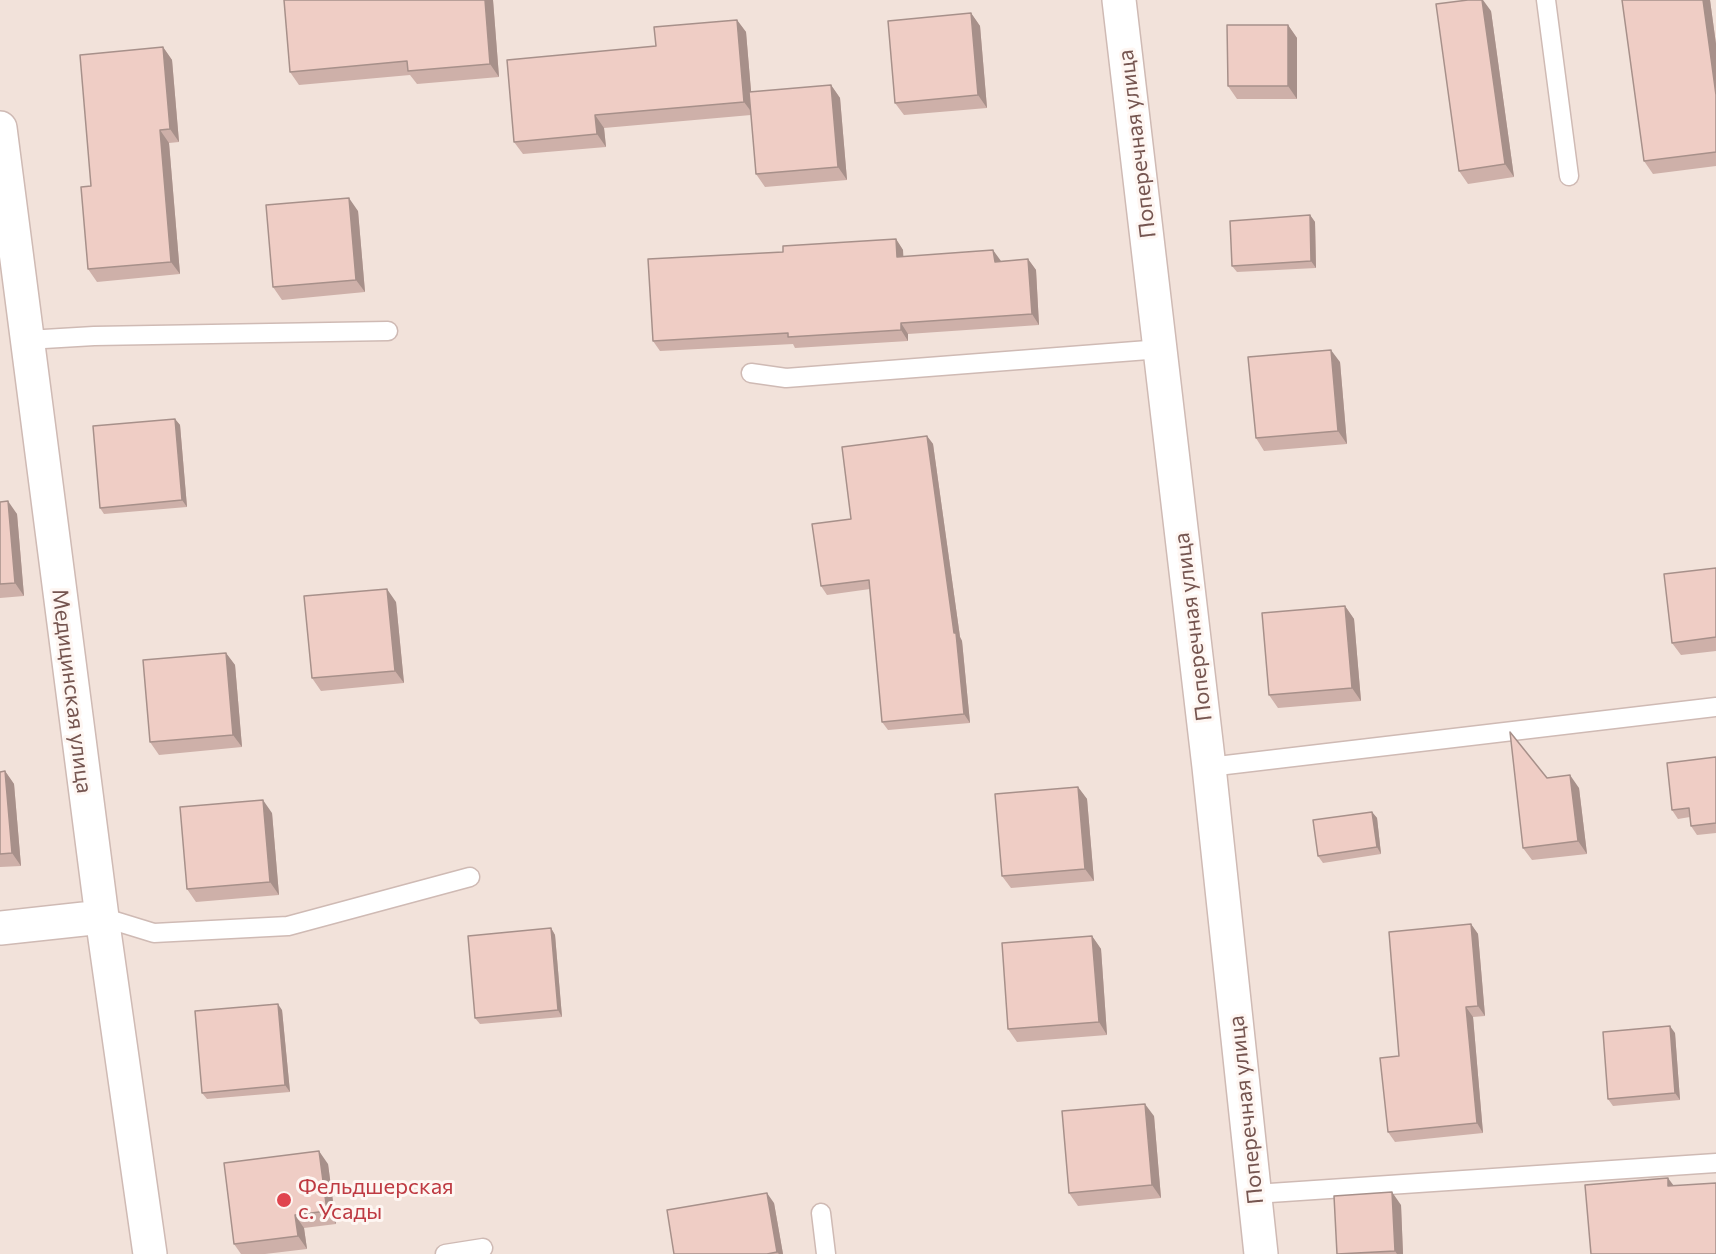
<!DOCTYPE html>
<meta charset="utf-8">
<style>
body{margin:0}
canvas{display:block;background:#fbf2eb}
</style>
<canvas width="1716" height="1254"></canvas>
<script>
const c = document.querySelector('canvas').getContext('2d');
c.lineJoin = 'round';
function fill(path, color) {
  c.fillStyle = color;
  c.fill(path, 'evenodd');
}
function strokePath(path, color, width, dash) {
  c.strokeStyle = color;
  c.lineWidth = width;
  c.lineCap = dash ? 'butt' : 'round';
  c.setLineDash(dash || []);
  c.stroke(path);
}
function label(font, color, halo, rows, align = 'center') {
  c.font = font + ' Commissioner,sans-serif';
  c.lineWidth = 6;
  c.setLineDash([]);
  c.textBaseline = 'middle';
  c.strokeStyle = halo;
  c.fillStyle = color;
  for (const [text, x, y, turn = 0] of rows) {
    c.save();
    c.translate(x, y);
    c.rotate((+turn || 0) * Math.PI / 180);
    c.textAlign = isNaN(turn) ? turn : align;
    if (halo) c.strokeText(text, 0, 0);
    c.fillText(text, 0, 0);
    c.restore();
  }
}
fill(new Path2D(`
 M 0,0 L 1716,0 L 1716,1254 L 0,1254 Z`), '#f2e2da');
const lane = new Path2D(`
 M 1546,0 L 1569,176
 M 27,340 L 94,336 L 388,331
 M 751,373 L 786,378 L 1161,349
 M 1209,767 L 1716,707
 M 102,917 L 154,933 L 288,926 L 470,877
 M 1255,1194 L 1716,1163
 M 821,1213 L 826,1254
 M 445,1254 L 483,1248`);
const street = new Path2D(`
 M 1119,0 L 1209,767 L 1261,1254
 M 0,128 L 102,917 L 150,1254
 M 0,928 L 102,917`);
strokePath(lane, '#cfbab4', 21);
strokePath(street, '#cfbab4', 36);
strokePath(lane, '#fff', 18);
strokePath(street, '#fff', 33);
fill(new Path2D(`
 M 284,0 L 493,0 L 499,77 L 417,84 L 410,75 L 299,85 L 290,72 Z
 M 1622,0 L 1710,0 L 1716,44 L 1716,166 L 1653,174 L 1644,161 Z
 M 1491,11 L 1514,177 L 1468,184 L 1459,171 Z
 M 971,13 L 980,26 L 987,108 L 904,115 L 895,103 Z
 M 737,20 L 746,32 L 751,92 L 831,85 L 840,98 L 847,180 L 765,187 L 756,174 L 751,115 L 604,128 L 606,147 L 523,154 L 514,142 L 656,46 Z
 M 1288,25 L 1297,38 L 1297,99 L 1237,99 L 1228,86 Z
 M 163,47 L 172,60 L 179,142 L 169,143 L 180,274 L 97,282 L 88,269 Z
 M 358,211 L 365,292 L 282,300 L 273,287 Z
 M 1310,215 L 1315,222 L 1316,268 L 1237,272 L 1232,266 Z
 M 896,239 L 903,250 L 903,256 L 1001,261 L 1028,259 L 1036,270 L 1039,325 L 908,334 L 908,341 L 795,348 L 793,344 L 660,351 L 653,341 L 783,252 Z
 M 1340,362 L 1347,444 L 1264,451 L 1256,438 Z
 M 175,419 L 180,425 L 187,507 L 104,514 L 100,508 Z
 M 927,436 L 933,444 L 960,637 L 962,641 L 970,723 L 888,730 L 882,722 L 870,589 L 827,595 L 821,586 L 851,519 Z
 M 0,502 L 17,514 L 24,596 L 0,598 Z
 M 1716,568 L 1716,651 L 1681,655 L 1672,643 Z
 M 396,602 L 404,683 L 321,691 L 312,678 Z
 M 1345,606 L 1354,619 L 1361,701 L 1278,708 L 1269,695 Z
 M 226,653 L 235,665 L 242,747 L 159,755 L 150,742 Z
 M 1716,757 L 1716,833 L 1697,835 L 1691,826 L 1690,817 L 1678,819 L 1672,810 Z
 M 5,771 L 14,784 L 21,866 L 0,867 L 0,772 Z
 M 1547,778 L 1579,788 L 1587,854 L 1532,860 L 1523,848 Z
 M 1078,787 L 1087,799 L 1094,881 L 1011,888 L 1002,876 Z
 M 1372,812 L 1377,818 L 1381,854 L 1323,863 L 1318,856 Z
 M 272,813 L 279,895 L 196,902 L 187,889 Z
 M 1471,924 L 1478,934 L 1485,1016 L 1473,1017 L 1483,1133 L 1395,1142 L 1388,1132 L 1399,1056 Z
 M 551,928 L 555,935 L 562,1017 L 480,1024 L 475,1018 Z
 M 1092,936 L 1101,949 L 1107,1035 L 1017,1042 L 1008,1029 Z
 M 282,1010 L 290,1092 L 207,1099 L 202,1093 Z
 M 1675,1033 L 1680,1100 L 1613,1106 L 1608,1099 Z
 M 1154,1116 L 1161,1198 L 1078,1206 L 1069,1193 Z
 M 328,1164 L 336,1224 L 304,1228 L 307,1249 L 265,1254 L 241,1254 L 234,1244 Z
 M 774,1203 L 783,1254 L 674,1254 Z
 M 1401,1205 L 1403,1254 L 1337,1254 Z`), '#ceb0a9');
fill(new Path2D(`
 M 485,0 L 493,0 L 499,77 L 490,64 Z
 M 1482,0 L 1483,0 L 1491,11 L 1514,177 L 1505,164 Z
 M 1703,0 L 1710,0 L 1716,44 L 1716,95 Z
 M 971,13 L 980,26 L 987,108 L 978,95 Z
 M 737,20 L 746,32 L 753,114 L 744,102 Z
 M 1288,25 L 1297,38 L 1297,99 L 1288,86 Z
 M 163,47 L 172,60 L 179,142 L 170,129 Z
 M 831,85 L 840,98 L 847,180 L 838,167 Z
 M 595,115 L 604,128 L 606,147 L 597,134 Z
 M 160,130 L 169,143 L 180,274 L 171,262 Z
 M 349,198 L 358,211 L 365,292 L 356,280 Z
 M 1310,215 L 1315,222 L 1316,268 L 1311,261 Z
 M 896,239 L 903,250 L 904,267 L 897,257 Z
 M 993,250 L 1001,261 L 1002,273 L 995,262 Z
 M 1028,259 L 1036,270 L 1039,325 L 1032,314 Z
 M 901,323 L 908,334 L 908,341 L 901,330 Z
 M 1331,350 L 1340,362 L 1347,444 L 1338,431 Z
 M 175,419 L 180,425 L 187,507 L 182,500 Z
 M 927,436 L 933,444 L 960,637 L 962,641 L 970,723 L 964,714 L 954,633 Z
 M 8,501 L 17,514 L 24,596 L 15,583 Z
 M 387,589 L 396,602 L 404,683 L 395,671 Z
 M 1345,606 L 1354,619 L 1361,701 L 1352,688 Z
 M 226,653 L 235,665 L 242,747 L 233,735 Z
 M 5,771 L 14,784 L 21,866 L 12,853 Z
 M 1570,775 L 1579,788 L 1587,854 L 1578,841 Z
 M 1078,787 L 1087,799 L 1094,881 L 1085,869 Z
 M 263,800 L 272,813 L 279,895 L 270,882 Z
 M 1372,812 L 1377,818 L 1381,854 L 1377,847 Z
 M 1471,924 L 1478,934 L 1485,1016 L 1478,1006 Z
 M 551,928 L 555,935 L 562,1017 L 558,1010 Z
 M 1092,936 L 1101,949 L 1107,1035 L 1099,1022 Z
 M 278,1004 L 282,1010 L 290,1092 L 285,1085 Z
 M 1466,1007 L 1473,1017 L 1483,1133 L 1477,1123 Z
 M 1670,1026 L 1675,1033 L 1680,1100 L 1675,1093 Z
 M 1145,1104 L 1154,1116 L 1161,1198 L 1152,1185 Z
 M 319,1151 L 328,1164 L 336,1224 L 327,1211 Z
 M 1668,1178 L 1677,1190 L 1668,1186 Z
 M 1392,1192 L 1401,1205 L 1403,1254 L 1397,1254 L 1395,1251 Z
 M 767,1193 L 774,1203 L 783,1254 L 779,1254 L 777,1252 Z
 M 295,1215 L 304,1228 L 307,1249 L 298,1236 Z`), '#a7908a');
const building = new Path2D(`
 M 284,0 L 485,0 L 490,64 L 408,71 L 407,61 L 290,72 Z
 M 1468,0 L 1482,0 L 1505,164 L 1459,171 L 1436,4 Z
 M 1622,0 L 1703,0 L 1716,95 L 1716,152 L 1644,161 Z
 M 971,13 L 978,95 L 895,103 L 888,21 Z
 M 737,20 L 744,102 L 595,115 L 597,134 L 514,142 L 507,60 L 656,46 L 654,27 Z
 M 1227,25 L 1288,25 L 1288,86 L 1228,86 Z
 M 163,47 L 170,129 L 160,130 L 171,262 L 88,269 L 81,187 L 91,186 L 80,55 Z
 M 831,85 L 838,167 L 756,174 L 749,92 Z
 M 349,198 L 356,280 L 273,287 L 266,205 Z
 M 1310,215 L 1311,261 L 1232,266 L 1230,221 Z
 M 896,239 L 897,257 L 993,250 L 995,262 L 1028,259 L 1032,314 L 901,323 L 901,330 L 788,337 L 788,333 L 653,341 L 648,259 L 783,252 L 783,246 Z
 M 1331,350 L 1338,431 L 1256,438 L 1248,357 Z
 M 175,419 L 182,500 L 100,508 L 93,426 Z
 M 927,436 L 954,633 L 956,633 L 964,714 L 882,722 L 869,580 L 821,586 L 812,524 L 851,519 L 842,447 Z
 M 8,501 L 15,583 L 0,584 L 0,502 Z
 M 1716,568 L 1716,637 L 1672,643 L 1664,574 Z
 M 387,589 L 395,671 L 312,678 L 304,596 Z
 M 1345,606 L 1352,688 L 1269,695 L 1262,613 Z
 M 226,653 L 233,735 L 150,742 L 143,660 Z
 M 1510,732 L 1547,778 L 1570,775 L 1578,841 L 1523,848 Z
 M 1716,757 L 1716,823 L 1691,826 L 1689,808 L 1672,810 L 1667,763 Z
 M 5,771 L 12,853 L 0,854 L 0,772 Z
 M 1078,787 L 1085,869 L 1002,876 L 995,794 Z
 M 263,800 L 270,882 L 187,889 L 180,807 Z
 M 1372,812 L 1377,847 L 1318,856 L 1313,820 Z
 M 1471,924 L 1478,1006 L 1466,1007 L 1477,1123 L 1388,1132 L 1380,1058 L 1399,1056 L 1389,932 Z
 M 551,928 L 558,1010 L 475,1018 L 468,936 Z
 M 1092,936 L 1099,1022 L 1008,1029 L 1002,943 Z
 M 278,1004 L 285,1085 L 202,1093 L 195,1011 Z
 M 1670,1026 L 1675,1093 L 1608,1099 L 1603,1032 Z
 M 1145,1104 L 1152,1185 L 1069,1193 L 1062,1111 Z
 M 319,1151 L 327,1211 L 295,1215 L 298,1236 L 234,1244 L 224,1163 Z
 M 1668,1178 L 1668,1186 L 1716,1183 L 1716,1254 L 1591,1254 L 1585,1185 Z
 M 1392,1192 L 1395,1251 L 1337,1254 L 1334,1196 Z
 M 767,1193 L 777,1252 L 767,1254 L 674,1254 L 667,1210 Z`);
fill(building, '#efcdc5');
strokePath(building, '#a7908a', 1.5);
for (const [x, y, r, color] of [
 [284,1200,8,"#e0444e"]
]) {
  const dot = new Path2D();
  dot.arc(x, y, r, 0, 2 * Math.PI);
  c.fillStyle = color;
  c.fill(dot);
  strokePath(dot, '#fef6f2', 2);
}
label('22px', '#755550', '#fef6f2', [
 ["Поперечная улица",1137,144,-97],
 ["Поперечная улица",1193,627,-97],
 ["Медицинская улица",72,691,83],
 ["Поперечная улица",1246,1110,-96]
]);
label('22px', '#be3a42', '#fef6f2', [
 ["Фельдшерская",298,1187],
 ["с. Усады",298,1212]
], 'left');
</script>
